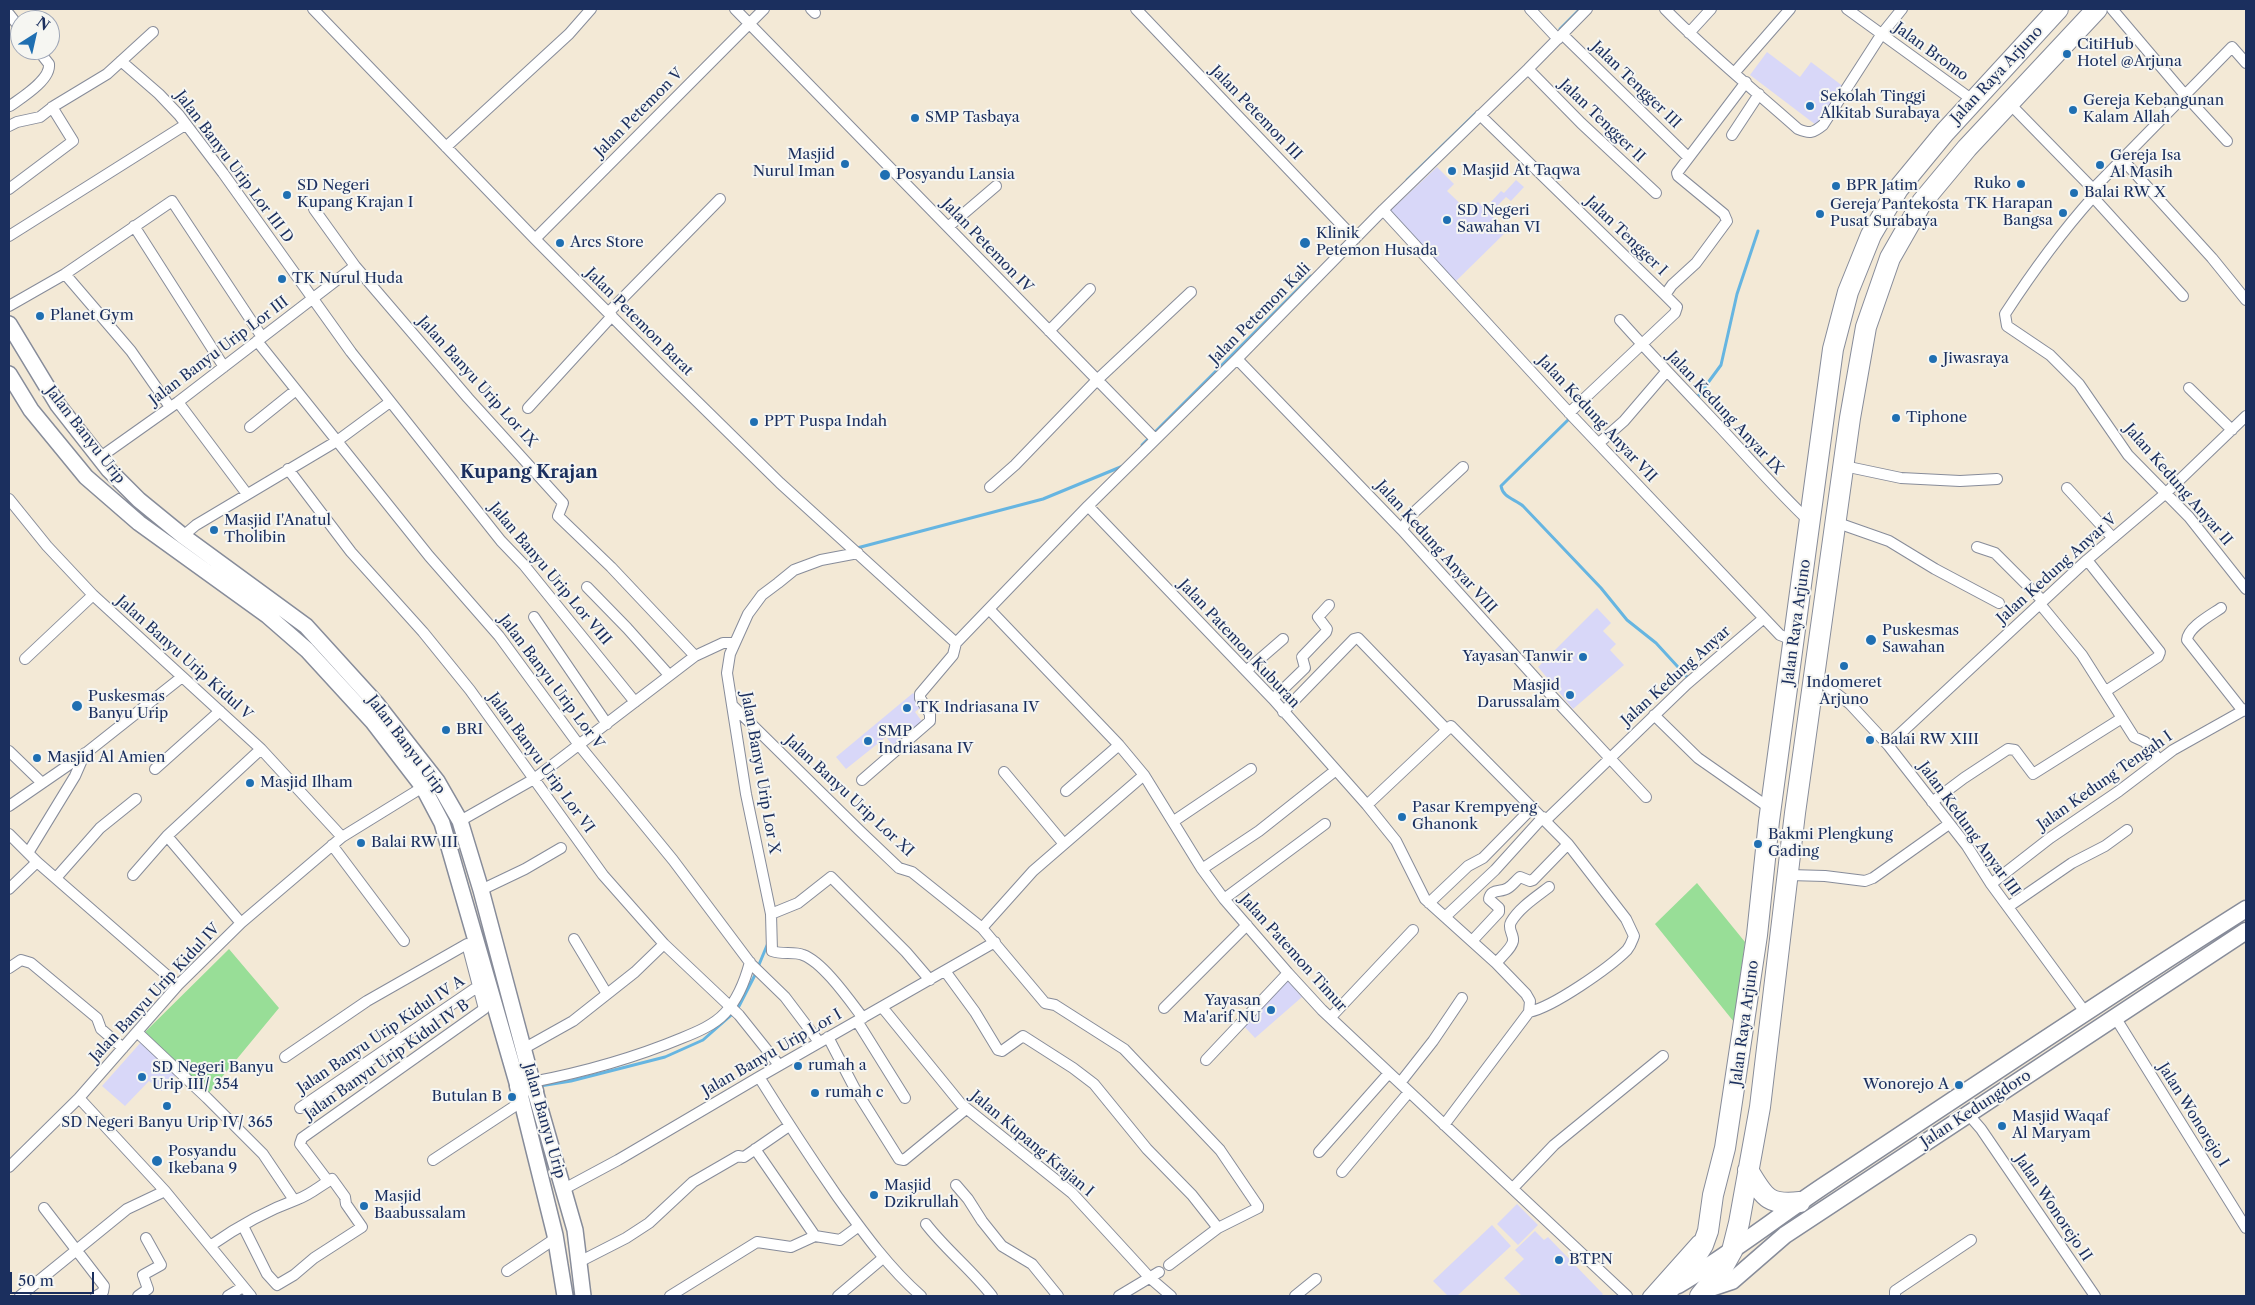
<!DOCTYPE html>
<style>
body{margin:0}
#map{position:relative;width:2255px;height:1305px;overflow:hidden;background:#f3e9d6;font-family:"Libre Caslon Text",serif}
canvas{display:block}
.frame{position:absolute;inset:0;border:10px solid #1b2f5e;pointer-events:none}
.north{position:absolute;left:10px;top:10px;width:50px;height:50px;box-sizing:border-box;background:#f6f6f2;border:1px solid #9ea6b7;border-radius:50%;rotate:35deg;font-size:14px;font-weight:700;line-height:20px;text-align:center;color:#1b2f5e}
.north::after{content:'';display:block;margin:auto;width:18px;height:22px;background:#1f6fb2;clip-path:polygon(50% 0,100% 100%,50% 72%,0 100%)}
.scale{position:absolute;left:10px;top:1272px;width:84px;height:22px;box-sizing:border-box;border:2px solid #1b2f5e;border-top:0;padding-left:6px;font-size:15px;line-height:18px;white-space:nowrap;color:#1b2f5e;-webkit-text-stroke:4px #f6f6f2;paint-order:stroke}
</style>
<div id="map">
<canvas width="2255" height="1305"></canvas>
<div class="frame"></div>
<div class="north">N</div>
<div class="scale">50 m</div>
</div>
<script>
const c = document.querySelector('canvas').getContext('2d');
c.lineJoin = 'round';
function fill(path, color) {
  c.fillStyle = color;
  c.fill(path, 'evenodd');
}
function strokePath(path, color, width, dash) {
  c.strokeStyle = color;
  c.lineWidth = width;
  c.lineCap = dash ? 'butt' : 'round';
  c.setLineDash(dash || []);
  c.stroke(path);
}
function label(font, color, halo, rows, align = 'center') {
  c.font = font + ' "Libre Caslon Text",serif';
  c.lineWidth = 4;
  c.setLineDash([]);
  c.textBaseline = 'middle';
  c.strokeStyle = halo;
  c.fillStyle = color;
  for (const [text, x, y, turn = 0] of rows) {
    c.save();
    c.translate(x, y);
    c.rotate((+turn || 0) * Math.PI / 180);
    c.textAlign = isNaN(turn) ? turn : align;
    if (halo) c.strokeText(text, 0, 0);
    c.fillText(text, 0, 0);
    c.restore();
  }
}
fill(new Path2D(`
 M 1767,52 L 1800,77 L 1811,62 L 1844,87 L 1816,125 L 1750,75 Z
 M 1437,167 L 1454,184 L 1447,191 L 1467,210 L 1478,202 L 1507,231 L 1455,282 L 1389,212 Z
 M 1516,180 L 1524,187 L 1511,201 L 1506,197 L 1495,208 L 1490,203 L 1501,191 L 1504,193 Z
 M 1597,608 L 1611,623 L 1603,631 L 1616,644 L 1610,650 L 1624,665 L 1573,709 L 1538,667 Z
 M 913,693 L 923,705 L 915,712 L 924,724 L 895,748 L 886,737 L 846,769 L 836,757 Z
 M 1287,980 L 1302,997 L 1255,1038 L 1241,1023 Z
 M 142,1041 L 178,1073 L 162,1091 L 149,1081 L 125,1106 L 102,1086 Z
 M 1517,1204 L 1538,1225 L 1518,1245 L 1497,1224 Z
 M 1492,1225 L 1511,1246 L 1457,1296 L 1448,1296 L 1433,1281 Z
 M 1535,1231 L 1544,1240 L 1548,1237 L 1603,1294 L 1601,1296 L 1522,1296 L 1504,1278 L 1524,1259 L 1515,1250 Z`), '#d8d7f8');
fill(new Path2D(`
 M 1697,883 L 1745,942 L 1734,1022 L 1655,924 Z
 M 229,949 L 279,1008 L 208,1094 L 144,1033 Z`), '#98de97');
strokePath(new Path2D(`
 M 1560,29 L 1580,9
 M 1407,180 L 1476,113
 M 1696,399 L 1721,365 L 1737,294 L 1758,231
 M 1570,418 L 1507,480 L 1501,486 C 1503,498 1515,499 1523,506 L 1601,588 L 1627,620 L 1656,643 L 1689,679
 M 1142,445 L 1311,276
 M 857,548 L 1043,499 L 1123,466
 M 758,967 L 768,943
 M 540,1086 L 571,1081 L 665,1057 L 703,1040 L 737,1010 L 756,973`), '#66b5e1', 3);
const street = new Path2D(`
 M 313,9 L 535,239 L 667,372 L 780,483 L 956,643
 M 735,9 L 1155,439
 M 811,9 L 815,13
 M 1136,9 L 1355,239
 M 1530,9 L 1558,39
 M 1665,9 C 1707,52 1753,89 1798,129 C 1810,134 1813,133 1823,125 L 1881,35 L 1902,9
 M 1847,9 L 1974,101
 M 2112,9 L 2185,95 L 2227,141
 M 9,14 L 20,28
 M 1689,33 L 1711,9
 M 1563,35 L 1688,157
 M 121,61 L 159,94 L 179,115 L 223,173 L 351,352 L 501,541 L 524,565 L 635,702
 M 1528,69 L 1581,123 L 1656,193
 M 1735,72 L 1790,9
 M 2009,103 L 2093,189
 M 10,106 C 21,98 51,80 49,64 L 38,50
 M 1480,115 L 1665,295
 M 9,126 L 17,122 L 40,117 L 54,106 L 107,74 L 153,32
 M 1732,135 L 1759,94
 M 446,147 L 569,34 L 591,9
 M 2123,160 L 2212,258 L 2246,300
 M 9,189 L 73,141 L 52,107
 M 2093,189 L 2232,47 L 2246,63
 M 2092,192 L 2093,197 L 2183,296
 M 2093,197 C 2059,235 2033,271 2005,314 L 2007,326 L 2050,355 L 2079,384 L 2128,455 L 2189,517 L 2246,589
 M 314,209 L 355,266 L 468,398 L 563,503 L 558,516 L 560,518 L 611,567 L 695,656
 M 1383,210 L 1574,418 L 1780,635 L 1795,641
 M 134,226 L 224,367
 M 948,227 L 996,186
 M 9,236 L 185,125
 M 535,239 L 764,9
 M 65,274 L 131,351 L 170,407
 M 9,306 L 65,274 L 172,201 L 262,337
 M 609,312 L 720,199
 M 1620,320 C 1652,356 1685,390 1717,424 C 1748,457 1777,491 1810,522
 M 1049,331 L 1090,289
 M 257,341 L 429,556 L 499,636 L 579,745 L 673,860 L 751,964 L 785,997 L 819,1042
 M 1237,359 L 1402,530 L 1538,681 L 1646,797
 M 2189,388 L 2232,430
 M 178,402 L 247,494
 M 528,408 L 612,316
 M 1569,413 L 1675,313 L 1677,307 L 1665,295 L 1672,285 L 1696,263 L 1727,221 L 1724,214 L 1678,176 L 1677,173 L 1746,82
 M 250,427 L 296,390
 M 1599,443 L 1624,421 L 1666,372
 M 99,458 L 178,402 L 355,266
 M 1844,466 L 1901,478 L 1960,481 L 1997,479
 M 288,469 L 351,552 L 423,632 L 470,690 L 603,875 L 664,944 L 739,1015 L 779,1065
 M 990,487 L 1015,465 L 1097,380 L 1191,292
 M 2067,488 L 2113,538
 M 9,499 L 47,546 L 93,595 L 261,749 L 342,837
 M 1088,506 L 1273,699 L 1367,805 L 1396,841 L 1425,899 L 1496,963 L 1526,994 L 1530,1001 L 1529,1012 L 1444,1125
 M 1835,522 L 1889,541 L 1935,569 L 1999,603
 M 1402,530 L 1409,517 L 1463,467
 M 183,536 L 196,525 L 337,441 L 390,402
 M 1977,547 L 1995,553 L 2043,601
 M 858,553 L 821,560 L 794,570 L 778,583 L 762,595 L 748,614 L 730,654 L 727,673 L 732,705 L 746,794 L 771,914 L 772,951 C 782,955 794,951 803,955 C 823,962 850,1001 863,1018
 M 2087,560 L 2160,652 L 2158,657 L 2106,691
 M 587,587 L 627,628 L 669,675
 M 2040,604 L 2082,655 L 2134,737 L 2145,742 L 2159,760
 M 2221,608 C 2211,615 2188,627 2187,640 L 2243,711
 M 989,609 L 1119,745 L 1144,775 L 1202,869 L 1224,899 L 1288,973 L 1322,1010 L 1627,1296
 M 534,617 L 607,724
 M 956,643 L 1088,506 L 1237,359 L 1383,210 L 1528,69 L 1587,9
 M 25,659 L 93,595
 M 1246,671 L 1283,639
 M 1815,677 L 1850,704 L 1888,745 L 1967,846 L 1991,884 L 2085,1012
 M 1273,699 L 1305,668 L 1302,657 L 1326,632 L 1327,629 L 1318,617 L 1329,605
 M 732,705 L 859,830 L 899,868 L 912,872 L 982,928 L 1045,1003 L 1055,1005 L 1124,1049 L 1220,1150 L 1258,1206 L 1258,1208 L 1218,1228 L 1169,1265
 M 1283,712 L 1354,639 L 1358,638 L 1446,729
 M 1654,715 L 1698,758 L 1771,809
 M 1888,745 L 2087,560 L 2166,493 L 2246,416
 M 9,751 L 41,782
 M 155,769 L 220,711
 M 1004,772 L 1064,844
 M 862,780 L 930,721 L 930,714 L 920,698 L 920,694 L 953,655 L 956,643
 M 1066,791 L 1119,745
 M 1932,802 L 1964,778 L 2008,749 L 2015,750 L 2033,774 L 2122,718
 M 1367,805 L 1451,726 L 1568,844 L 1626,919 L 1634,936 C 1632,941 1631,945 1627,950 C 1609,968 1553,1007 1529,1012
 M 9,806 L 86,753 L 182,677
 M 1546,820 L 1687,684 L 1764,618
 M 460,821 L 534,779 L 695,656 L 723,643 L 733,643
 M 1174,821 L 1251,769
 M 9,834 L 37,862 L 178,985
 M 167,836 L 241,923
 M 332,845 L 404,941
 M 28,853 L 75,776 L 85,753
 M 1202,869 L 1259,831 L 1336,770
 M 133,875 L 167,836 L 261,749
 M 1789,875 L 1825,876 L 1865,881 L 1873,878 L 1949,824
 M 56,878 L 100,828 L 136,799
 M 1991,884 L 2050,838 L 2119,791 L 2173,750 L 2246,709
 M 9,889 L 37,862
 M 481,890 L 525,869 L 561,848
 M 1224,899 L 1325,824
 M 1429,903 L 1468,866 L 1483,858 L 1533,807
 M 2008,907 L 2072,863 L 2105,846 L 2127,830
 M 771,914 L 798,903 L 831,877 L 906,952 L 930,980
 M 1445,917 L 1495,870 L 1543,817
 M 982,928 L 1033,871 L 1144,775
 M 574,939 L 607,994
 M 1472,941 L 1499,912 L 1499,908 L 1489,899 C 1491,888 1501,893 1508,888 C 1513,885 1516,880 1520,877 L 1530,881 L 1533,880 L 1568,844
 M 1496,963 C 1501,957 1512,948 1513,941 C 1514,934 1507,929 1511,922 C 1519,908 1536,897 1549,887
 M 9,968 L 21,960 L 31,963 L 97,1018 L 101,1029 L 123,1048
 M 945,971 L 975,1012 L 998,1050 L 1002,1051 L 1023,1036 L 1073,1068 L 1094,1084 L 1147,1149 L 1192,1195 L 1218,1228
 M 882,1007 L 961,1104 L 1072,1193 L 1150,1278 L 1171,1296
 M 1164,1008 L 1247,925
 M 1331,1017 L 1413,930
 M 2115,1017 L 2246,1228
 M 857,1021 L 905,1098
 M 137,1032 L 207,1098 L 263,1154 L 294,1200
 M 828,1037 L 855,1089 L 899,1159 L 904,1160 L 966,1109
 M 523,1049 L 573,1021 L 635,972 L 664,944
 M 285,1057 L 367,1001 L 467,944 L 484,1009 L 302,1138 L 300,1144 L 328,1181
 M 1206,1060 L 1288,973
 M 759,1077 C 784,1117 810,1157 837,1196 C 863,1232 888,1267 921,1296
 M 532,1082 C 584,1072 634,1058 682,1038 C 697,1032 714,1025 725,1013 C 738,999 745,981 750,962
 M 1400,1083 L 1433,1041 L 1462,998
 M 79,1098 L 165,1191 L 251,1296
 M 300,1108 L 483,983
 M 1968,1114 L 1981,1129 L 2095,1296
 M 755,1149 L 815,1236
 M 1319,1152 L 1389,1073
 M 433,1160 L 521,1102
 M 9,1167 L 79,1098 L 178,985 L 241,923 L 342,837 L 423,787
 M 1342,1172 L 1409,1092
 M 956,1185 L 968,1199 L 982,1221 L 1002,1246 L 1032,1264 L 1058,1296
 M 1513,1188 L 1554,1145 L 1663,1056
 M 564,1189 L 618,1160 L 759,1077 L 995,942
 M 44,1208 L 104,1286 L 103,1292 L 96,1296
 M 926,1224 C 946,1250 972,1270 992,1296
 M 210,1246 C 237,1227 268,1210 298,1199 C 310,1195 321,1185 332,1179 L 345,1197 L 346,1204 L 362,1227 L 314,1258 L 294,1275 L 277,1285 L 267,1274 L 243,1226
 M 579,1262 L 626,1238 L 649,1223 L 693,1182 L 738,1156 L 744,1157 L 789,1126
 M 507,1271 L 556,1238
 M 20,1296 L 127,1209 L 165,1191
 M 138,1296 L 148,1289 L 143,1275 L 161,1265 L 146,1238
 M 228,1296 L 243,1287
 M 670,1296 L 757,1242 L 791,1247 L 815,1236 L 840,1240 L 859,1226
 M 838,1296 L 883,1258
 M 1119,1296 L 1159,1272
 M 1295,1296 L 1316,1279
 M 1648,1296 L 1697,1241
 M 1895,1296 L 1895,1291 L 1971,1240`);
const secondary = new Path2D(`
 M 9,324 L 58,405 L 109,470 L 139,500 L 183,536 L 306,626 L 376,703 L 437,781 L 460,821 L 481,890 L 533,1085
 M 9,374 L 31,410 L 86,477 L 139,523 L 268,616 L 307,650 L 373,722 L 423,787 L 442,823 L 518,1086
 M 535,1091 L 575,1230 L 583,1296
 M 520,1094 L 555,1235 L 565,1296`);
const primary = new Path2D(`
 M 533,1085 L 535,1091
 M 518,1086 L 520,1094
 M 1678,1285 C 1731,1254 1778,1216 1828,1183 C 1967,1091 2105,998 2246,909
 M 1708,1289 L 1732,1281 L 1785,1235 L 2246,931`);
const highway = new Path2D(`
 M 1748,1170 C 1764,1196 1767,1206 1800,1202
 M 1662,1296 L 1686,1272 L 1703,1245 L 1708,1231 L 1713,1195 L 1725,1148 L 1757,935 L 1769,821 L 1833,349 L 1848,292 L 1871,235 L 1898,189 L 1945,132 L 2058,9
 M 1700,1296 L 1722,1269 L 1732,1251 L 1739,1223 L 1760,1107 L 1795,813 L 1850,418 L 1866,327 L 1890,258 L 1922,202 L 1967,148 L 2097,9`);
strokePath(street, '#878c9a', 12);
strokePath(secondary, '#878c9a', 18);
strokePath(primary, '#878c9a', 19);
strokePath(highway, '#878c9a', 22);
strokePath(street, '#fff', 10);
strokePath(secondary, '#fff', 15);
strokePath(primary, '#fff', 16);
strokePath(highway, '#fff', 20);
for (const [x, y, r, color] of [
 [2067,54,5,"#1f6fb2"],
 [1810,106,5,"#1f6fb2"],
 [2073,110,5,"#1f6fb2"],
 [915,118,5,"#1f6fb2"],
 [845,164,5,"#1f6fb2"],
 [2100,165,5,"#1f6fb2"],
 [1452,171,5,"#1f6fb2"],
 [885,175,6,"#1f6fb2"],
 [2021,184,5,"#1f6fb2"],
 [1836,186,5,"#1f6fb2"],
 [2074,193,5,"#1f6fb2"],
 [287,195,5,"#1f6fb2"],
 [2063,213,5,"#1f6fb2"],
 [1820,214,5,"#1f6fb2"],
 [1447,220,5,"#1f6fb2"],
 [560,243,5,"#1f6fb2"],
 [1305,243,6,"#1f6fb2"],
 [282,279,5,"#1f6fb2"],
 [40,316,5,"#1f6fb2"],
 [1933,359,5,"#1f6fb2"],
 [1896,418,5,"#1f6fb2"],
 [754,422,5,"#1f6fb2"],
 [214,530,5,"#1f6fb2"],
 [1871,640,6,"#1f6fb2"],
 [1583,657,5,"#1f6fb2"],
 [1844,666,5,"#1f6fb2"],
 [1570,695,5,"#1f6fb2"],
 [77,706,6,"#1f6fb2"],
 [907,708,5,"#1f6fb2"],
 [446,730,5,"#1f6fb2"],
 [1870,740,5,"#1f6fb2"],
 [868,741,5,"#1f6fb2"],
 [37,758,5,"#1f6fb2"],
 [250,783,5,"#1f6fb2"],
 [1402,817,5,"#1f6fb2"],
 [361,843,5,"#1f6fb2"],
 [1758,844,5,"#1f6fb2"],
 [1271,1010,5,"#1f6fb2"],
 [798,1066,5,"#1f6fb2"],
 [142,1077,5,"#1f6fb2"],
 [1959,1085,5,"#1f6fb2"],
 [815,1093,5,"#1f6fb2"],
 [512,1097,5,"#1f6fb2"],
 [167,1106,5,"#1f6fb2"],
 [2002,1126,5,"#1f6fb2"],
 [157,1161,6,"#1f6fb2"],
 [874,1195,5,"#1f6fb2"],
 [364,1206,5,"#1f6fb2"],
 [1559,1260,5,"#1f6fb2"]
]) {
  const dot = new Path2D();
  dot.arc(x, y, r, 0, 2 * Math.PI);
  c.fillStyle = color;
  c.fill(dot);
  strokePath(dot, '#f6f6f2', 2);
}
label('15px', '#1b2f5e', '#f6f6f2', [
 ["CitiHub",2077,45],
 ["Hotel @Arjuna",2077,62],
 ["Sekolah Tinggi",1820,97],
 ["Alkitab Surabaya",1820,114],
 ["Gereja Kebangunan",2083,101],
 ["Kalam Allah",2083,118],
 ["SMP Tasbaya",925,118],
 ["Masjid",835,155,"right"],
 ["Nurul Iman",835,172,"right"],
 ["Gereja Isa",2110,156],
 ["Al Masih",2110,173],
 ["Masjid At Taqwa",1462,171],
 ["Posyandu Lansia",896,175],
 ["Ruko",2011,184,"right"],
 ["SD Negeri",297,186],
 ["Kupang Krajan I",297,203],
 ["BPR Jatim",1846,186],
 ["Balai RW X",2084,193],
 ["TK Harapan",2053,204,"right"],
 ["Bangsa",2053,221,"right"],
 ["Gereja Pantekosta",1830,205],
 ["Pusat Surabaya",1830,222],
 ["SD Negeri",1457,211],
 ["Sawahan VI",1457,228],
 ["Klinik",1316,234],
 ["Petemon Husada",1316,251],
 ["Arcs Store",570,243],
 ["TK Nurul Huda",292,279],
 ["Planet Gym",50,316],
 ["Jiwasraya",1943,359],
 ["Tiphone",1906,418],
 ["PPT Puspa Indah",764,422],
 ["Masjid I'Anatul",224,521],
 ["Tholibin",224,538],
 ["Puskesmas",1882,631],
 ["Sawahan",1882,648],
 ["Yayasan Tanwir",1573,657,"right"],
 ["Indomeret",1844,683,"center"],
 ["Arjuno",1844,700,"center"],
 ["Masjid",1560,686,"right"],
 ["Darussalam",1560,703,"right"],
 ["Puskesmas",88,697],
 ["Banyu Urip",88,714],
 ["TK Indriasana IV",917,708],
 ["BRI",456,730],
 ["SMP",878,732],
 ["Indriasana IV",878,749],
 ["Balai RW XIII",1880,740],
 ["Masjid Al Amien",47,758],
 ["Masjid Ilham",260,783],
 ["Pasar Krempyeng",1412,808],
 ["Ghanonk",1412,825],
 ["Bakmi Plengkung",1768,835],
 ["Gading",1768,852],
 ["Balai RW III",371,843],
 ["Yayasan",1261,1001,"right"],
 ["Ma'arif NU",1261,1018,"right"],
 ["rumah a",808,1066],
 ["SD Negeri Banyu",152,1068],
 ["Urip III/ 354",152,1085],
 ["Wonorejo A",1949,1085,"right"],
 ["rumah c",825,1093],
 ["Butulan B",502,1097,"right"],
 ["Masjid Waqaf",2012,1117],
 ["Al Maryam",2012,1134],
 ["SD Negeri Banyu Urip IV/ 365",167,1123,"center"],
 ["Posyandu",168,1152],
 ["Ikebana 9",168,1169],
 ["Masjid",884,1186],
 ["Dzikrullah",884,1203],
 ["Masjid",374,1197],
 ["Baabussalam",374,1214],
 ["BTPN",1569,1260]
], 'left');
label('15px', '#1b2f5e', '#f6f6f2', [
 ["Jalan Bromo",1931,52,36],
 ["Jalan Raya Arjuno",1997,75,-47],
 ["Jalan Tengger III",1636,85,44],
 ["Jalan Petemon V",639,113,-45],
 ["Jalan Petemon III",1256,113,46],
 ["Jalan Tengger II",1602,121,44],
 ["Jalan Banyu Urip Lor III D",234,167,53],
 ["Jalan Tengger I",1626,236,44],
 ["Jalan Petemon IV",987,246,46],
 ["Jalan Petemon Kali",1260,314,-45],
 ["Jalan Petemon Barat",639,322,45],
 ["Jalan Banyu Urip Lor III",219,351,-37],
 ["Jalan Banyu Urip Lor IX",477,382,48],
 ["Jalan Kedung Anyar IX",1725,413,47],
 ["Jalan Kedung Anyar VII",1597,419,47],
 ["Jalan Banyu Urip",85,435,52],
 ["Jalan Kedung Anyar II",2178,485,49],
 ["Jalan Kedung Anyar VIII",1436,547,48],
 ["Jalan Kedung Anyar V",2057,569,-42],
 ["Jalan Banyu Urip Lor VIII",550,574,50],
 ["Jalan Raya Arjuno",1797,622,-82],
 ["Jalan Patemon Kuburan",1239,644,47],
 ["Jalan Banyu Urip Kidul V",184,658,42],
 ["Jalan Kedung Anyar",1676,676,-42],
 ["Jalan Banyu Urip Lor V",551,682,53],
 ["Jalan Banyu Urip",406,745,53],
 ["Jalan Banyu Urip Lor VI",541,763,54],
 ["Jalan Banyu Urip Lor X",760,773,80],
 ["Jalan Kedung Tengah I",2105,781,-35],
 ["Jalan Banyu Urip Lor XI",849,796,43],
 ["Jalan Kedung Anyar III",1969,829,54],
 ["Jalan Patemon Timur",1293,953,48],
 ["Jalan Banyu Urip Kidul IV",155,993,-47],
 ["Jalan Raya Arjuno",1745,1023,-82],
 ["Jalan Banyu Urip Kidul IV A",381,1035,-34],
 ["Jalan Banyu Urip Lor I",772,1053,-30],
 ["Jalan Banyu Urip Kidul IV B",387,1060,-35],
 ["Jalan Kedungdoro",1976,1109,-33],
 ["Jalan Wonorejo I",2193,1115,58],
 ["Jalan Banyu Urip",544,1121,74],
 ["Jalan Kupang Krajan I",1032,1144,40],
 ["Jalan Wonorejo II",2053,1208,56]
]);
label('bold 18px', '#1b2f5e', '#f6f6f2', [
 ["Kupang Krajan",529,473]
]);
</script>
